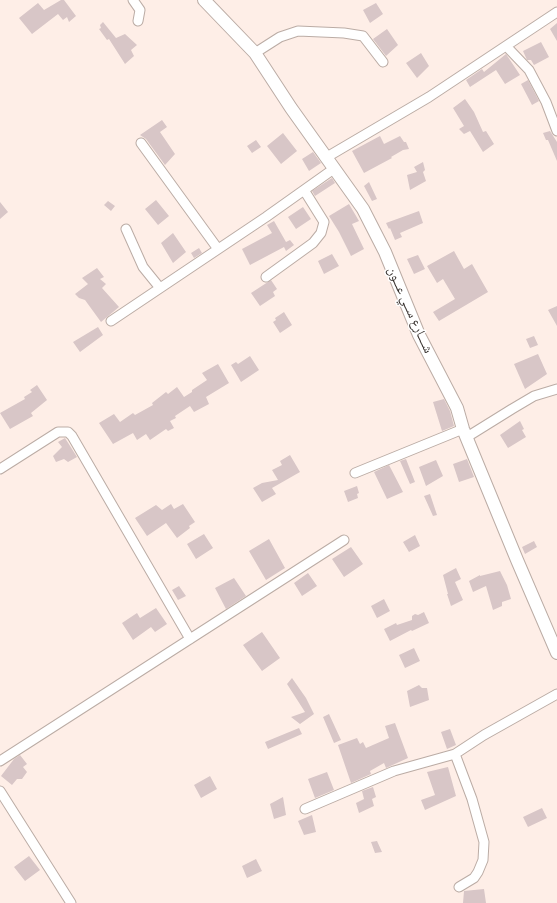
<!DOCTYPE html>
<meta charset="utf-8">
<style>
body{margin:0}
canvas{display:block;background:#feeee7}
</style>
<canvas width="557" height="903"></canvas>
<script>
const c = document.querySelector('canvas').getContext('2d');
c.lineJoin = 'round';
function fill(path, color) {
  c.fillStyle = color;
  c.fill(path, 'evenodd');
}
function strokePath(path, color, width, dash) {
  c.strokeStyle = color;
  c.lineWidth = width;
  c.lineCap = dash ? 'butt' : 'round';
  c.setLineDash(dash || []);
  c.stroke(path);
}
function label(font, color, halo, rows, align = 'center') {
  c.font = font + ' "Zilla Slab","Noto Naskh Arabic",serif';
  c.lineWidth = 3;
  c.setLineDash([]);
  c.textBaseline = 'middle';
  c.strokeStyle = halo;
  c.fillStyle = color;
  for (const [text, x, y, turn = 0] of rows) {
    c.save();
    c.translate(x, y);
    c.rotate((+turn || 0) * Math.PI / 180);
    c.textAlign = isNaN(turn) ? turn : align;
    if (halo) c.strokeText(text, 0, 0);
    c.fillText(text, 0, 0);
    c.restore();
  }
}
fill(new Path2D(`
 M 61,0 L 64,0 L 76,16 L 69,22 L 67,17 L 63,20 L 58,14 L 32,34 L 19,18 L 38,3 L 44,10 Z
 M 376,3 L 383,14 L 370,23 L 363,10 Z
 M 103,22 L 116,38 L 125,34 L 137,45 L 131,50 L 134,56 L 125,64 L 109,39 L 107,40 L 99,29 L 101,28 L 100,25 Z
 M 557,23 L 557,41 L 550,29 Z
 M 387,29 L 398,45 L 386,56 L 373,39 Z
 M 541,42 L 549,57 L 534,65 L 531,60 L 527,60 L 523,51 Z
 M 421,53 L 429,66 L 417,78 L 406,63 Z
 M 506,54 L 520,75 L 505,84 L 496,70 L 470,87 L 466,80 L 482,69 L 484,72 Z
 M 528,80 L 539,101 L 532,105 L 521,84 Z
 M 465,99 L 474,112 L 483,132 L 486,131 L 494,144 L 483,152 L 470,131 L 464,134 L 459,129 L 464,126 L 453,108 Z
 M 162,120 L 167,127 L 160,132 L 175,154 L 165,165 L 146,139 L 140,135 Z
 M 550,131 L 557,142 L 557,161 L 548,140 L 546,140 L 543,133 Z
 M 283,133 L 297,151 L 281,164 L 267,146 Z
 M 380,136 L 384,144 L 400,136 L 404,142 L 406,142 L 409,149 L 403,150 L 391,157 L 392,158 L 364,173 L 352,151 Z
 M 256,140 L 261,147 L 252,153 L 247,146 Z
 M 313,152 L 321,163 L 309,171 L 302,159 Z
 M 423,162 L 425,170 L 423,172 L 426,181 L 410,190 L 407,175 L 417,172 L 414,167 Z
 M 332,178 L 335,183 L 315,196 L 312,191 Z
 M 369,182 L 377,199 L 372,201 L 364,186 Z
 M 156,200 L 169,216 L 158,225 L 145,209 Z
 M 108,201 L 115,206 L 111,211 L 104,205 Z
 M 0,202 L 8,212 L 0,219 Z
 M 349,204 L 359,221 L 352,224 L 364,249 L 351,256 L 339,232 L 329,216 Z
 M 303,207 L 311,219 L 296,229 L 288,217 Z
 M 419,211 L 423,223 L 400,233 L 402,237 L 395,240 L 390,228 L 389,229 L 386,223 Z
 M 274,221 L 286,242 L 290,240 L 294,245 L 286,251 L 284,247 L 250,265 L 242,249 L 272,233 L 267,225 Z
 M 173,233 L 186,252 L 173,263 L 161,243 Z
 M 199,248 L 202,253 L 194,258 L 191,253 Z
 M 454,251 L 464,269 L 472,264 L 488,292 L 439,321 L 433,312 L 455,299 L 443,279 L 437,283 L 427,266 Z
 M 332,254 L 339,266 L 324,274 L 318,261 Z
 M 418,255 L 425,269 L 414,274 L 407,259 Z
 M 97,268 L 104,277 L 100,279 L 106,284 L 102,288 L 119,307 L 101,322 L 85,300 L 79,298 L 75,294 L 88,284 L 82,278 Z
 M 271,280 L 277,289 L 273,292 L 275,296 L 260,306 L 251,293 Z
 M 557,306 L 557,326 L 548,310 Z
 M 284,312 L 292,325 L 280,333 L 273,322 L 276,320 L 275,318 Z
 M 98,327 L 103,335 L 80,352 L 73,342 Z
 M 534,336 L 538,345 L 530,348 L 526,339 Z
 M 538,354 L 547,374 L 525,389 L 514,364 Z
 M 250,356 L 259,370 L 241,382 L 231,365 L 236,362 L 238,364 Z
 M 218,364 L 229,383 L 206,397 L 209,404 L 194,412 L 190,406 L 175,416 L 176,418 L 170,421 L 174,428 L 168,431 L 166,429 L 150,440 L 146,434 L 137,440 L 133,433 L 113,444 L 99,423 L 114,414 L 120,422 L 133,413 L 135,415 L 153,405 L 152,403 L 166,392 L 168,394 L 177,387 L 184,397 L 192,392 L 192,390 L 207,380 L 202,373 Z
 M 37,385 L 47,400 L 31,413 L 33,416 L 10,429 L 0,413 L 25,399 L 24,397 L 32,392 L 30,390 Z
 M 444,399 L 450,411 L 454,426 L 442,431 L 433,402 Z
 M 520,421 L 524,429 L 522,430 L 526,437 L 508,448 L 500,435 Z
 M 65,438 L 77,457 L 68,462 L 64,459 L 56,462 L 53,456 L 62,447 L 58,442 Z
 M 290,455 L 300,472 L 272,488 L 276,494 L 262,502 L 253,488 L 262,483 L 278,480 L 272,470 L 282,465 L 280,461 Z
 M 406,459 L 415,482 L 410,484 L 400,461 Z
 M 467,459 L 474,477 L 459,482 L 453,464 Z
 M 436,460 L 443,476 L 426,486 L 419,467 Z
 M 389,465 L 403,492 L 387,499 L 374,472 Z
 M 357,486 L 359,493 L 357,494 L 358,498 L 348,502 L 344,491 Z
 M 430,494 L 437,515 L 433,516 L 424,496 Z
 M 171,504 L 174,509 L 183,504 L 195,522 L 189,526 L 190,528 L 177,538 L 166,523 L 147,536 L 135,518 L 156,505 L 162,510 Z
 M 204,534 L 213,548 L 196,559 L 187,544 Z
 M 415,535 L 420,546 L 409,552 L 403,542 Z
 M 269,539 L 285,568 L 266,580 L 249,551 Z
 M 534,541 L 537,547 L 525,554 L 522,547 Z
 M 351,547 L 363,564 L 344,577 L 332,559 Z
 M 456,568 L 461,579 L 455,582 L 463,600 L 451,606 L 447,594 L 448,594 L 443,575 Z
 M 500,571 L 507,585 L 511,599 L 502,602 L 502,606 L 493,610 L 486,586 L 473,592 L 469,581 L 480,575 L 480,576 Z
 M 308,573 L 317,586 L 302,596 L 294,583 Z
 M 234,578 L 246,596 L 226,609 L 215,588 Z
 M 179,586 L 186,596 L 178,600 L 172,590 Z
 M 384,599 L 390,611 L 377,618 L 371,606 Z
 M 156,608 L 167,624 L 155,632 L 151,627 L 133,640 L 122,623 L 137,613 L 140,618 Z
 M 424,612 L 429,623 L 412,631 L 411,630 L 390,641 L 384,629 L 396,623 L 397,625 L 412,620 L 412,616 L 415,614 L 418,615 Z
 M 262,632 L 280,658 L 262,671 L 243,645 Z
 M 414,648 L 420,661 L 405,668 L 399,655 Z
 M 292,678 L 306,698 L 314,714 L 300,724 L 291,717 L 305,712 L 287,684 Z
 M 419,685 L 422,688 L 427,688 L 429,700 L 410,707 L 407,691 Z
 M 329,714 L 341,740 L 334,743 L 323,717 Z
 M 395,723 L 408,758 L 386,768 L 384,763 L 370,771 L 371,774 L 351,783 L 338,745 L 357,738 L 360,744 L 363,742 L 366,748 L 389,738 L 385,726 Z
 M 299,728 L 302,734 L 268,749 L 265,742 Z
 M 450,729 L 456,745 L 447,749 L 441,732 Z
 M 20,755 L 27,764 L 23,767 L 27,772 L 22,779 L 17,779 L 12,785 L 1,776 L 14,759 Z
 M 448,767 L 456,796 L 425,810 L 421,800 L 435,795 L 427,772 Z
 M 327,772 L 334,790 L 315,798 L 308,779 Z
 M 210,776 L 217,789 L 201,798 L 194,785 Z
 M 373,787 L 376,797 L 372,799 L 374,806 L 359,813 L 356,803 L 364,799 L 362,791 Z
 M 283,797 L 286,815 L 274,819 L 270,804 Z
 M 542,808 L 547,818 L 528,827 L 523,817 Z
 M 312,815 L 316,832 L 304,835 L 298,821 Z
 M 377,841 L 382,852 L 375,853 L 371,842 Z
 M 29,856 L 40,870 L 25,881 L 14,867 Z
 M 256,859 L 262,871 L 247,878 L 242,866 Z
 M 484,889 L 486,903 L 463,903 L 464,891 Z`), '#d8c6c7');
const minor = new Path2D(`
 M 133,0 L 140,10 L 138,21
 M 507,47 L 529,70 L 546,102 L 557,131
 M 255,53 L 280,37 L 298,31 L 344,33 L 363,36 L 383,62
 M 141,143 L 218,249
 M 327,157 L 429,97 L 557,12
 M 126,229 L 143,267 L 160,288
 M 266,277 L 313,243 L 321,233 L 324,222 L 304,190
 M 111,321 L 266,217 L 335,168
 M 467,437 L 512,409 L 534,396 L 557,389
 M 0,469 L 58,432 L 68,432 L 72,436 L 190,639
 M 355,473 L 463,429
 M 455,754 L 472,799 L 484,842 L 483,860 L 478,872 L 474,878 L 459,887
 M 0,761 L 344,540
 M 0,791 L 71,903
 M 305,809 L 394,771 L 455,754 L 484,735 L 557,694`);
const tertiary = new Path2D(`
 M 204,0 L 255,53 L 291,108 L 363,209 L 385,252 L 419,335 L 457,408 L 463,429 L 517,560 L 557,653`);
strokePath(minor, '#bbaca5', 11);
strokePath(tertiary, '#bbaca5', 14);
strokePath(minor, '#fff', 9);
strokePath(tertiary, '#fff', 12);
label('13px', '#352f2c', '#fff', [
 ["شــــارع ســي عـــون",410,310,66]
]);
</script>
